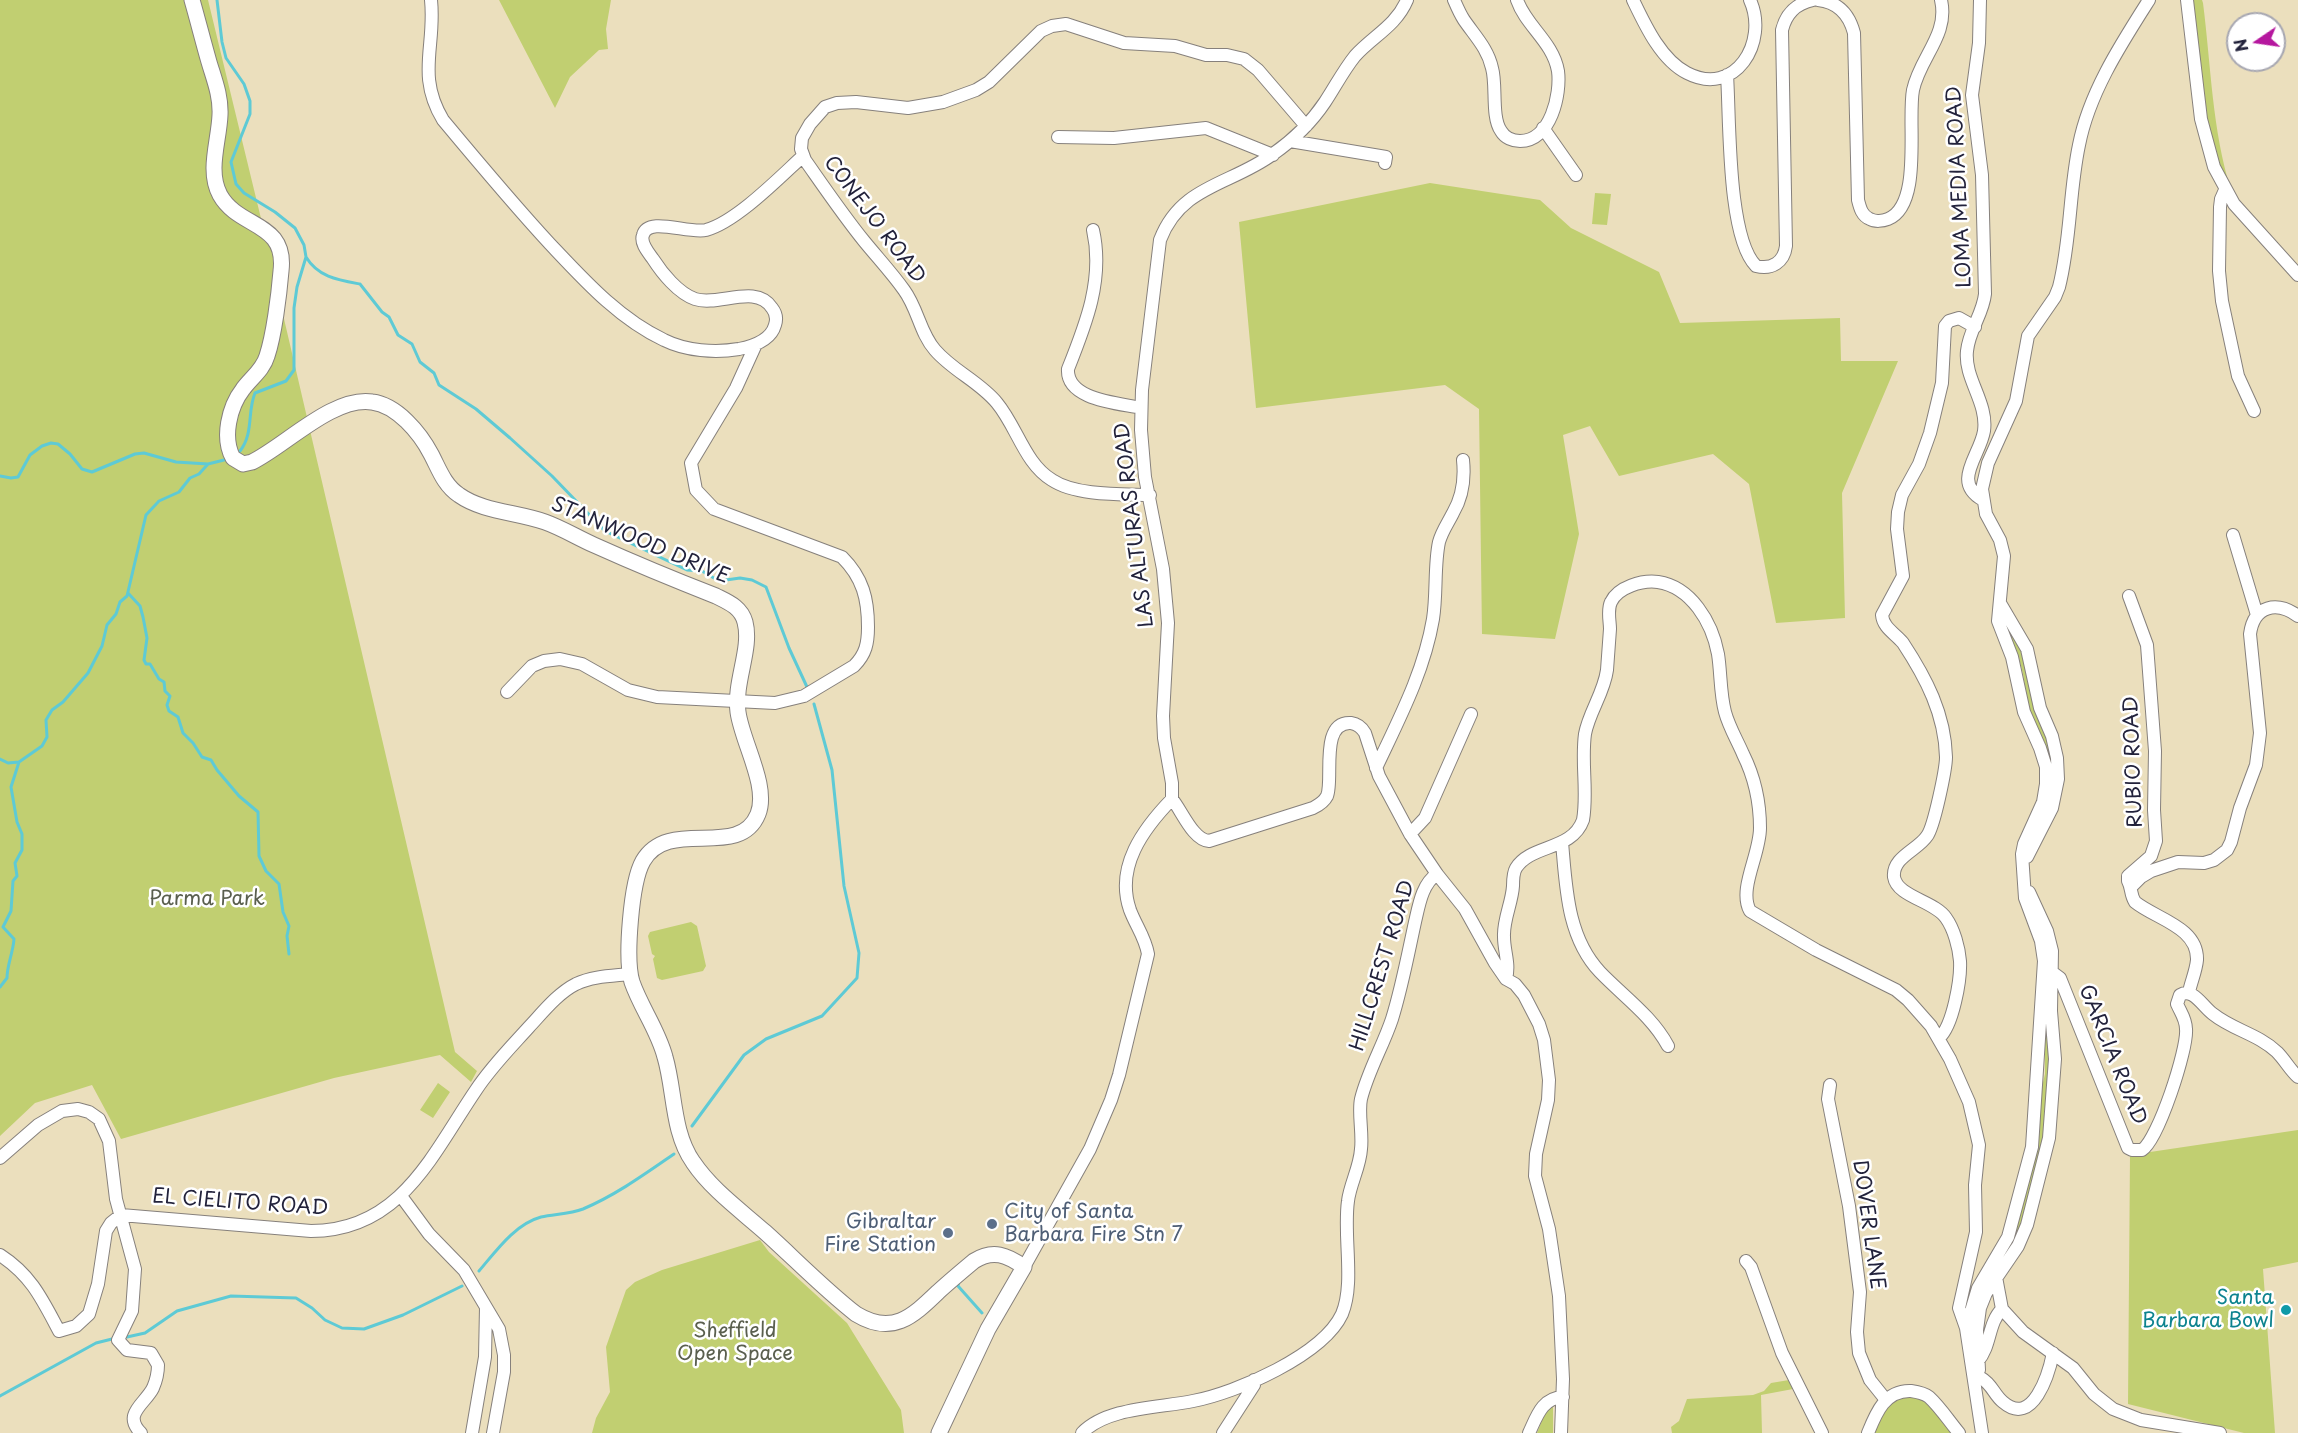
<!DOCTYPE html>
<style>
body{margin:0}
#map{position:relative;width:2298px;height:1433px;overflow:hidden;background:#ebdfbd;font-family:"Playpen Sans",sans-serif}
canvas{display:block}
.north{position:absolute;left:2226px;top:12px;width:60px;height:60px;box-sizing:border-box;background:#fff;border:2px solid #a7a7b1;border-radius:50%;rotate:257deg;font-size:16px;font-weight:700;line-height:24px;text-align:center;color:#22223b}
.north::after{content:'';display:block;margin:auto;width:21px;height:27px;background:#b5179e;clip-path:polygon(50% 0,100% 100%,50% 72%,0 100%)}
</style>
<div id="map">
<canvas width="2298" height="1433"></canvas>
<div class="north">N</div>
</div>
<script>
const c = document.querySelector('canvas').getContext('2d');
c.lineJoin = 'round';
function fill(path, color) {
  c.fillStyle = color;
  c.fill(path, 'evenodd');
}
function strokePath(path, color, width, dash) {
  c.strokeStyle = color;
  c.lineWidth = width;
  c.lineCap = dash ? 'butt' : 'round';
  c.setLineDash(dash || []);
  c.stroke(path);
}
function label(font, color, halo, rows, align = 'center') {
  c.font = font + ' "Playpen Sans",sans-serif';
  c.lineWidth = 5;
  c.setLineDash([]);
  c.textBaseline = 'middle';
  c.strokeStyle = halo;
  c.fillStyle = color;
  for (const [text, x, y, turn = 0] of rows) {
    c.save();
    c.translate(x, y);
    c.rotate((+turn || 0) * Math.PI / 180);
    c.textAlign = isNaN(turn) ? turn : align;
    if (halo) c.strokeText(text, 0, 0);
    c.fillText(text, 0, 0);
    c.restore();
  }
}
fill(new Path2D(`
 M 0,0 L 208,0 L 265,235 L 278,243 L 274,276 L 455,1052 L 477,1071 L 471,1082 L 440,1055 L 334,1078 L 121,1139 L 92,1085 L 35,1103 L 0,1136 Z
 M 499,0 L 611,0 L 606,29 L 608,49 L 599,50 L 570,77 L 555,108 Z
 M 2192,0 L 2202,0 L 2203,3 C 2211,65 2212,130 2231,190 L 2219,167 L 2209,135 Z
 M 1430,183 L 1540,200 L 1571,228 L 1659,272 L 1680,323 L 1840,318 L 1841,361 L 1898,361 L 1842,493 L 1845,618 L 1776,623 L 1749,484 L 1713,454 L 1619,476 L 1590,426 L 1563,435 L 1579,534 L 1555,639 L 1482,634 L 1479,409 L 1445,385 L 1256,408 L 1239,222 Z
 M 1595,193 L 1611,194 L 1607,225 L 1592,224 Z
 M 2002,621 L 2016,634 L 2054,750 L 2046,805 L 2034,725 L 2027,700 L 2023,674 L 2019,658 L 2015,653 Z
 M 691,922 L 697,926 L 706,966 L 703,971 L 662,980 L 657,978 L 653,959 L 655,956 L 652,954 L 648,936 L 650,932 Z
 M 2045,1010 L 2052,1043 L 2047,1132 L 2021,1230 L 1979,1294 L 2002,1257 L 2045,1074 Z
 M 438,1083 L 450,1092 L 433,1118 L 420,1110 Z
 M 2298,1130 L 2298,1262 L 2263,1269 L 2275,1433 L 2244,1433 L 2128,1404 L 2130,1155 Z
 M 760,1240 L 769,1252 L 847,1323 L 901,1410 L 904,1433 L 592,1433 L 596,1418 L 610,1392 L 606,1347 L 626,1290 L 635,1282 L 662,1270 Z
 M 1789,1380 L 1793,1389 L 1761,1395 L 1762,1433 L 1672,1433 L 1671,1427 L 1679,1421 L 1687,1399 L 1753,1395 L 1764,1391 L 1771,1383 Z
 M 1553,1393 L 1553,1433 L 1537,1433 Z
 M 1921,1396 L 1954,1433 L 1872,1433 L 1877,1421 L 1894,1398 Z`), '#c1cf71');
strokePath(new Path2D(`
 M 217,0 L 222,42 L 226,58 L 244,84 L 250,101 L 250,114 L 231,162 L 236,184 L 244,193 L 275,212 L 295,228 L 304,245 L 306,257 L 297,287 L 294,308 L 294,370 L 286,381 L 255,393 C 247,412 254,433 240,451
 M 306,257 C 318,277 338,280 360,284 L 382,312 L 389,317 L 398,335 L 412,344 L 420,362 L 434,373 L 439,385 L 476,409 L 510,438 L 552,476 L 605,531 L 687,570 L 702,571 L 719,581 L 740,578 L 752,580 L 766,587 L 789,648 L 807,687
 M 0,476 L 11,478 L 18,477 L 30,455 L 42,446 L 51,443 L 58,444 L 70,454 L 82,469 L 92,472 L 135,454 L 144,453 L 176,462 L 208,464
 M 128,593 L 140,606 L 143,617 L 147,638 L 144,660 L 146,664 L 150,664 L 159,679 L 164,682 L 165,691 L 170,696 L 167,705 L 169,711 L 178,717 L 183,733 L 193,743 L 202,757 L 211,760 L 217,770 L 239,796 L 258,812 L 259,856 L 266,871 L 279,884 L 283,912 L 289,926 L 287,936 L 289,954
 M 0,759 L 8,763 L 19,762 L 42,746 L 47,737 L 46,720 L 52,710 L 63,702 L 88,673 L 102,646 L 107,625 L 116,614 L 120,602 L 127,596 L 146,515 L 159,501 L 179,492 L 190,478 L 199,474 L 208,464 L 224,460
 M 0,987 L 7,978 C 7,965 13,953 14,939 L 3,927 L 11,911 L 13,881 L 17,876 L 15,863 L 22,850 L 22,834 L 17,822 L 11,787 L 19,762
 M 692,1126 L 744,1055 L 766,1039 L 822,1016 L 857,978 L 859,953 L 844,886 L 832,770 L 814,704
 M 479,1271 C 496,1251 515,1224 541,1217 C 555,1214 570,1214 583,1209 C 616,1195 645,1174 674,1154
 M 959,1281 L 958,1286 L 982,1313
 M 127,1337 L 145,1333 L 177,1311 L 231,1296 L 296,1298 L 312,1308 L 325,1320 L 342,1328 L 364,1329 L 403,1315 L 462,1286
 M 0,1396 L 96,1343 L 112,1339`), '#5ecad5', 3);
const minor = new Path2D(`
 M 431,0 C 436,46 416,75 443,120 C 478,162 513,204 550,244 C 584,280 619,319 664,340 C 686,351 715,353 739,349 C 754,346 771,340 775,325 C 777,319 776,313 772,308 C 756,283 718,307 695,299 C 678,293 662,273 653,259 C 648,252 640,243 643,235 C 648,216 688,234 706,230 C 736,222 779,178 803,156
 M 1454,0 C 1457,7 1460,14 1464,20 C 1475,36 1488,49 1492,68 C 1497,85 1491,117 1501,131 C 1505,138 1513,141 1520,141 C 1551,141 1561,94 1558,71 C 1553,42 1526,26 1517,0
 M 1633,0 C 1645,25 1661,60 1687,73 C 1735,98 1769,42 1750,0
 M 1818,0 C 1838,2 1849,14 1854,33 L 1858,200 C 1860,208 1862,216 1870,219 C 1875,222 1883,221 1888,219 C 1923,205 1907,121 1913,90 C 1920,57 1949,35 1941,0
 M 1980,0 L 1979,43 L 1972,95 L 1982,175 L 1985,294 C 1983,314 1969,330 1967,351 C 1964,379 1988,402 1984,431 C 1980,456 1951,482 1983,500
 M 2187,0 L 2201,119 L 2214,167 L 2234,204 L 2298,275
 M 1727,75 C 1730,118 1727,237 1756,266 C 1772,270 1784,262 1786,246 L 1782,30 C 1786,14 1795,4 1813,0
 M 1543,128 L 1576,175
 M 1058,137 L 1114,138 L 1206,128 L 1273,155
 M 1290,141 L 1386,157 L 1385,163
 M 2225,190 L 2221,199 L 2220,207 L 2219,271 L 2222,301 L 2238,376 L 2254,411
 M 1093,230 C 1104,279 1086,324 1068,369 C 1066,400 1118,403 1141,408
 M 1150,495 C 1122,494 1076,496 1052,480 C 1025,464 1017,427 997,403 C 980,382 953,371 935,350 C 920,333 918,309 904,290 C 892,273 877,257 864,241 C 843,215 824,187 805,160 L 801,149 L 802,138 L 810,124 L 825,107 L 837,103 L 856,102 L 908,108 L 943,102 L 976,90 L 989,82 L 1041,31 L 1052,26 L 1066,24 L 1124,43 L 1175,46 L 1206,55 L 1227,55 L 1244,59 L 1258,70 L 1306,126
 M 2233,535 L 2257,615
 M 2129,596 L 2147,645 L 2155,751 L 2154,810 L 2156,841 L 2151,856 L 2128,876 L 2128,881 C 2132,888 2130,894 2135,902 C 2156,919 2198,927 2197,960 C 2196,971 2191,982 2189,992
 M 2000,603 L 2027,649 L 2040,708 L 2052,736 L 2057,758 L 2058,779 L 2052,808 L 2027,857
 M 507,692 L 532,666 L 544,661 L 560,659 L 582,664 L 628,690 L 657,697 L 775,703 L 804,696 L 854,666 C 866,654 868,643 868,627 C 868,599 863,578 842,557 L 714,509 L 696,490 L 691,463 L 736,388 L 756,344
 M 1376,768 C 1399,719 1424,672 1433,619 C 1437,594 1434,565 1439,542 C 1442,531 1448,523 1453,513 C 1463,496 1465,479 1463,460
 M 1172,799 C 1182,811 1193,840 1209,841 L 1313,808 C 1319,805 1324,802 1327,796 C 1334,780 1319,721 1351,723 C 1358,724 1362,728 1365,733 L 1379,776 L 1410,834 L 1437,874 L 1465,909 L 1495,963 L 1506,979 L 1515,984 L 1524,995 L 1539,1024 L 1544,1040 L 1549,1080 L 1548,1100 L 1536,1154 L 1535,1176 L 1549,1229 L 1559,1296 L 1563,1379 L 1561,1433
 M 1172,799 L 1172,783 L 1164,738 L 1163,716 L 1168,623 L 1163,569 L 1145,477 L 1141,430 L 1142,390 L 1160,240 C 1181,185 1231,185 1273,154 C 1293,140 1311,123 1325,102 C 1335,87 1343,71 1355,56 C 1373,36 1396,26 1407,0
 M 1410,834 L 1425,818 L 1471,714
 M 1562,842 C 1566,887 1567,937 1600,972 C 1623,996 1652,1016 1668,1046
 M 2132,886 L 2141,877 L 2151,871 L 2178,862 L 2204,863 L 2214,860 L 2227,850 L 2231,842 L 2240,808 L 2256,765 L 2260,733 L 2250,634 C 2254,605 2277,601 2298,616
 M 2052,972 L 2060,978 L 2128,1148 L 2132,1150 L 2142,1150 C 2158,1140 2188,1049 2186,1029 C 2186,1019 2181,1013 2177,1004 L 2180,995 C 2193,987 2203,1007 2213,1014 C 2233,1030 2258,1034 2277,1052 C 2285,1060 2290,1070 2298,1077
 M 1506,979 C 1510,963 1504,952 1504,937 C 1503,920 1512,903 1513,886 C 1513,880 1513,873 1516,868 C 1531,844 1572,851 1583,820 C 1588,792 1581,763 1585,734 C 1589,712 1604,693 1607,670 C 1608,657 1609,643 1610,629 C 1610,621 1607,610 1611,602 C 1618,587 1642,580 1658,582 C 1691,587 1712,622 1718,654 C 1721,673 1720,693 1725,712 C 1729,727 1737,740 1743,754 C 1754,776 1760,803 1760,828 C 1760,855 1738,889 1750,911 L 1816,950 L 1896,990 L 1908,1000 L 1931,1026 L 1950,1059 L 1969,1102 L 1979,1145 L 1975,1185 L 1976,1232 L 1959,1308 L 1966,1328
 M 1939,1038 C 1953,1026 1961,979 1960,961 C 1959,948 1954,929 1946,918 C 1935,901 1897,897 1894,877 C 1892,857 1918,850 1927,836 C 1934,827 1946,769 1946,757 C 1945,714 1926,678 1903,643 C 1896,634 1883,628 1882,615 L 1903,576 L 1897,529 L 1898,512 L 1902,495 L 1919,464 L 1930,433 L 1942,383 L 1945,326 L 1949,321 L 1959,318 L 1975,327
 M 1830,1085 L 1828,1099 L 1849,1206 L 1860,1292 L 1857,1332 L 1859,1353 L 1870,1380 L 1886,1400
 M 0,1158 L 38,1125 L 62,1111 L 78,1109 L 89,1112 L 99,1119 L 109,1141 L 116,1199 L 135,1269 L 132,1311 L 118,1340 L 127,1350 L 151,1353 L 158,1365 C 158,1373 156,1381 153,1388 C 145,1404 122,1414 141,1433
 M 401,1196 L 429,1234 L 464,1270 L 499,1329 L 504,1355 L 504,1372 L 493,1433
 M 0,1255 C 31,1275 42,1299 59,1331 L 76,1326 L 89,1314 L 98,1284 L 106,1231 L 111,1223 L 121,1215 L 311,1231 C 401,1231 433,1153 476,1090 C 491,1067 511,1047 529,1027 C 543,1012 558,993 576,984 C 593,976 612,976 630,974
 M 1746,1261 L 1751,1267 L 1782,1353 L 1822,1433
 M 1024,1267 L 1090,1149 L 1111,1100 L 1119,1075 L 1148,954 C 1145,937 1136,926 1130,910 C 1115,867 1143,829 1172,799
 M 2002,1309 L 2023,1332 L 2073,1368 L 2094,1394 L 2113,1409 L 2141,1420 L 2220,1433
 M 1978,1361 C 1991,1346 1988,1323 2002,1309 L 1996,1277
 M 1979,1370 L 1977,1330 L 1980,1308 L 1986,1293 L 2018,1246 L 2027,1225 L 2049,1138 L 2055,1059 L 2051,1011 L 2052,951 L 2047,931 L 2029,892
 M 1981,1378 C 1992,1384 1994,1395 2003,1402 C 2033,1428 2049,1373 2053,1353
 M 472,1433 L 485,1357 L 486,1307
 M 1082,1433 C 1107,1407 1159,1408 1193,1401 C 1236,1393 1323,1355 1342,1314 C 1355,1283 1343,1236 1348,1201 C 1350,1184 1360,1167 1361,1149 C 1363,1134 1358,1112 1361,1099 C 1368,1071 1383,1046 1392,1019 C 1402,987 1408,954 1415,922 C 1419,905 1422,884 1437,874
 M 1223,1433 L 1254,1385 L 1254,1380
 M 1529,1433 C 1537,1416 1542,1398 1563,1397
 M 1868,1433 C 1876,1413 1885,1390 1911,1391 C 1918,1392 1924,1393 1929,1397 C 1940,1407 1949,1421 1959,1433
 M 1982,1433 L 1966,1328 L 1978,1288 L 2008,1237 L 2032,1147 L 2044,961 L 2041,941 L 2025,898 L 2022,854 L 2024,844 L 2043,802 L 2046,784 L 2046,767 L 2040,748 L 2024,712 L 2012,657 L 1998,621 L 2004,556 L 2000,540 L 1986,514 L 1982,489 L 1988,463 L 2016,401 L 2028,336 L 2055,297 L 2059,287 C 2071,240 2069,192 2079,145 C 2089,93 2121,44 2149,0`);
const major = new Path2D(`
 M 192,0 C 198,21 203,41 209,62 C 214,79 221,96 220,115 C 219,141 207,171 220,195 C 239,229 287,221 281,271 C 279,295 274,335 267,356 C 263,370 251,378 243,389 C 229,407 222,438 233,458 L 243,464 L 252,462 C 285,446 333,396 372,402 C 397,405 420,433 431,454 C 439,469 444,485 459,495 C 483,512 517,512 545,522 C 562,528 578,538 594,545 C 634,563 675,580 716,596 C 728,602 741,607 745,622 C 752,649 734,681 738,712 C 742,742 769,786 758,814 C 739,861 669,816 643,861 C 631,882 625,959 632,982 C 641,1008 658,1030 665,1057 C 675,1091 672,1132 693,1162 C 711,1189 740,1210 765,1232 C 795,1259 824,1289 856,1314 C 892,1336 912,1317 938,1292 C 950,1281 962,1271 974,1261 C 993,1249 1007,1255 1024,1267 L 988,1329 L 939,1433`);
strokePath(minor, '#86807c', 14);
strokePath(major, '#86807c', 17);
strokePath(minor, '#fff', 12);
strokePath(major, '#fff', 15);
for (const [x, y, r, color] of [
 [992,1224,6,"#5c6f8a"],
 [948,1233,6,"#5c6f8a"],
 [2286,1310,6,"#0f9aa8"]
]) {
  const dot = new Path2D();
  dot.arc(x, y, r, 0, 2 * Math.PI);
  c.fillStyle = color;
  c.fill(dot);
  strokePath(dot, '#fff', 2);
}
label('20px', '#22223b', '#fff', [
 ["LOMA MEDIA ROAD",1960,187,-93],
 ["CONEJO ROAD",874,220,53],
 ["LAS ALTURAS ROAD",1135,525,-97],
 ["STANWOOD DRIVE",640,541,23],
 ["RUBIO ROAD",2134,762,-92],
 ["HILLCREST ROAD",1383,966,-73],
 ["GARCIA ROAD",2112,1055,68],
 ["EL CIELITO ROAD",240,1203,4],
 ["DOVER LANE",1868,1225,82]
]);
label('20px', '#5a5f4e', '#fff', [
 ["Parma Park",207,899],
 ["Sheffield",735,1331],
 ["Open Space",735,1354]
]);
label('20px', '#4e5e75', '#fff', [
 ["City of Santa",1004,1212],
 ["Barbara Fire Stn 7",1004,1235],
 ["Gibraltar",936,1222,"right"],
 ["Fire Station",936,1245,"right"]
], 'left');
label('20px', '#0d838f', '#fff', [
 ["Santa",2274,1298],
 ["Barbara Bowl",2274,1321]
], 'right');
</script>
